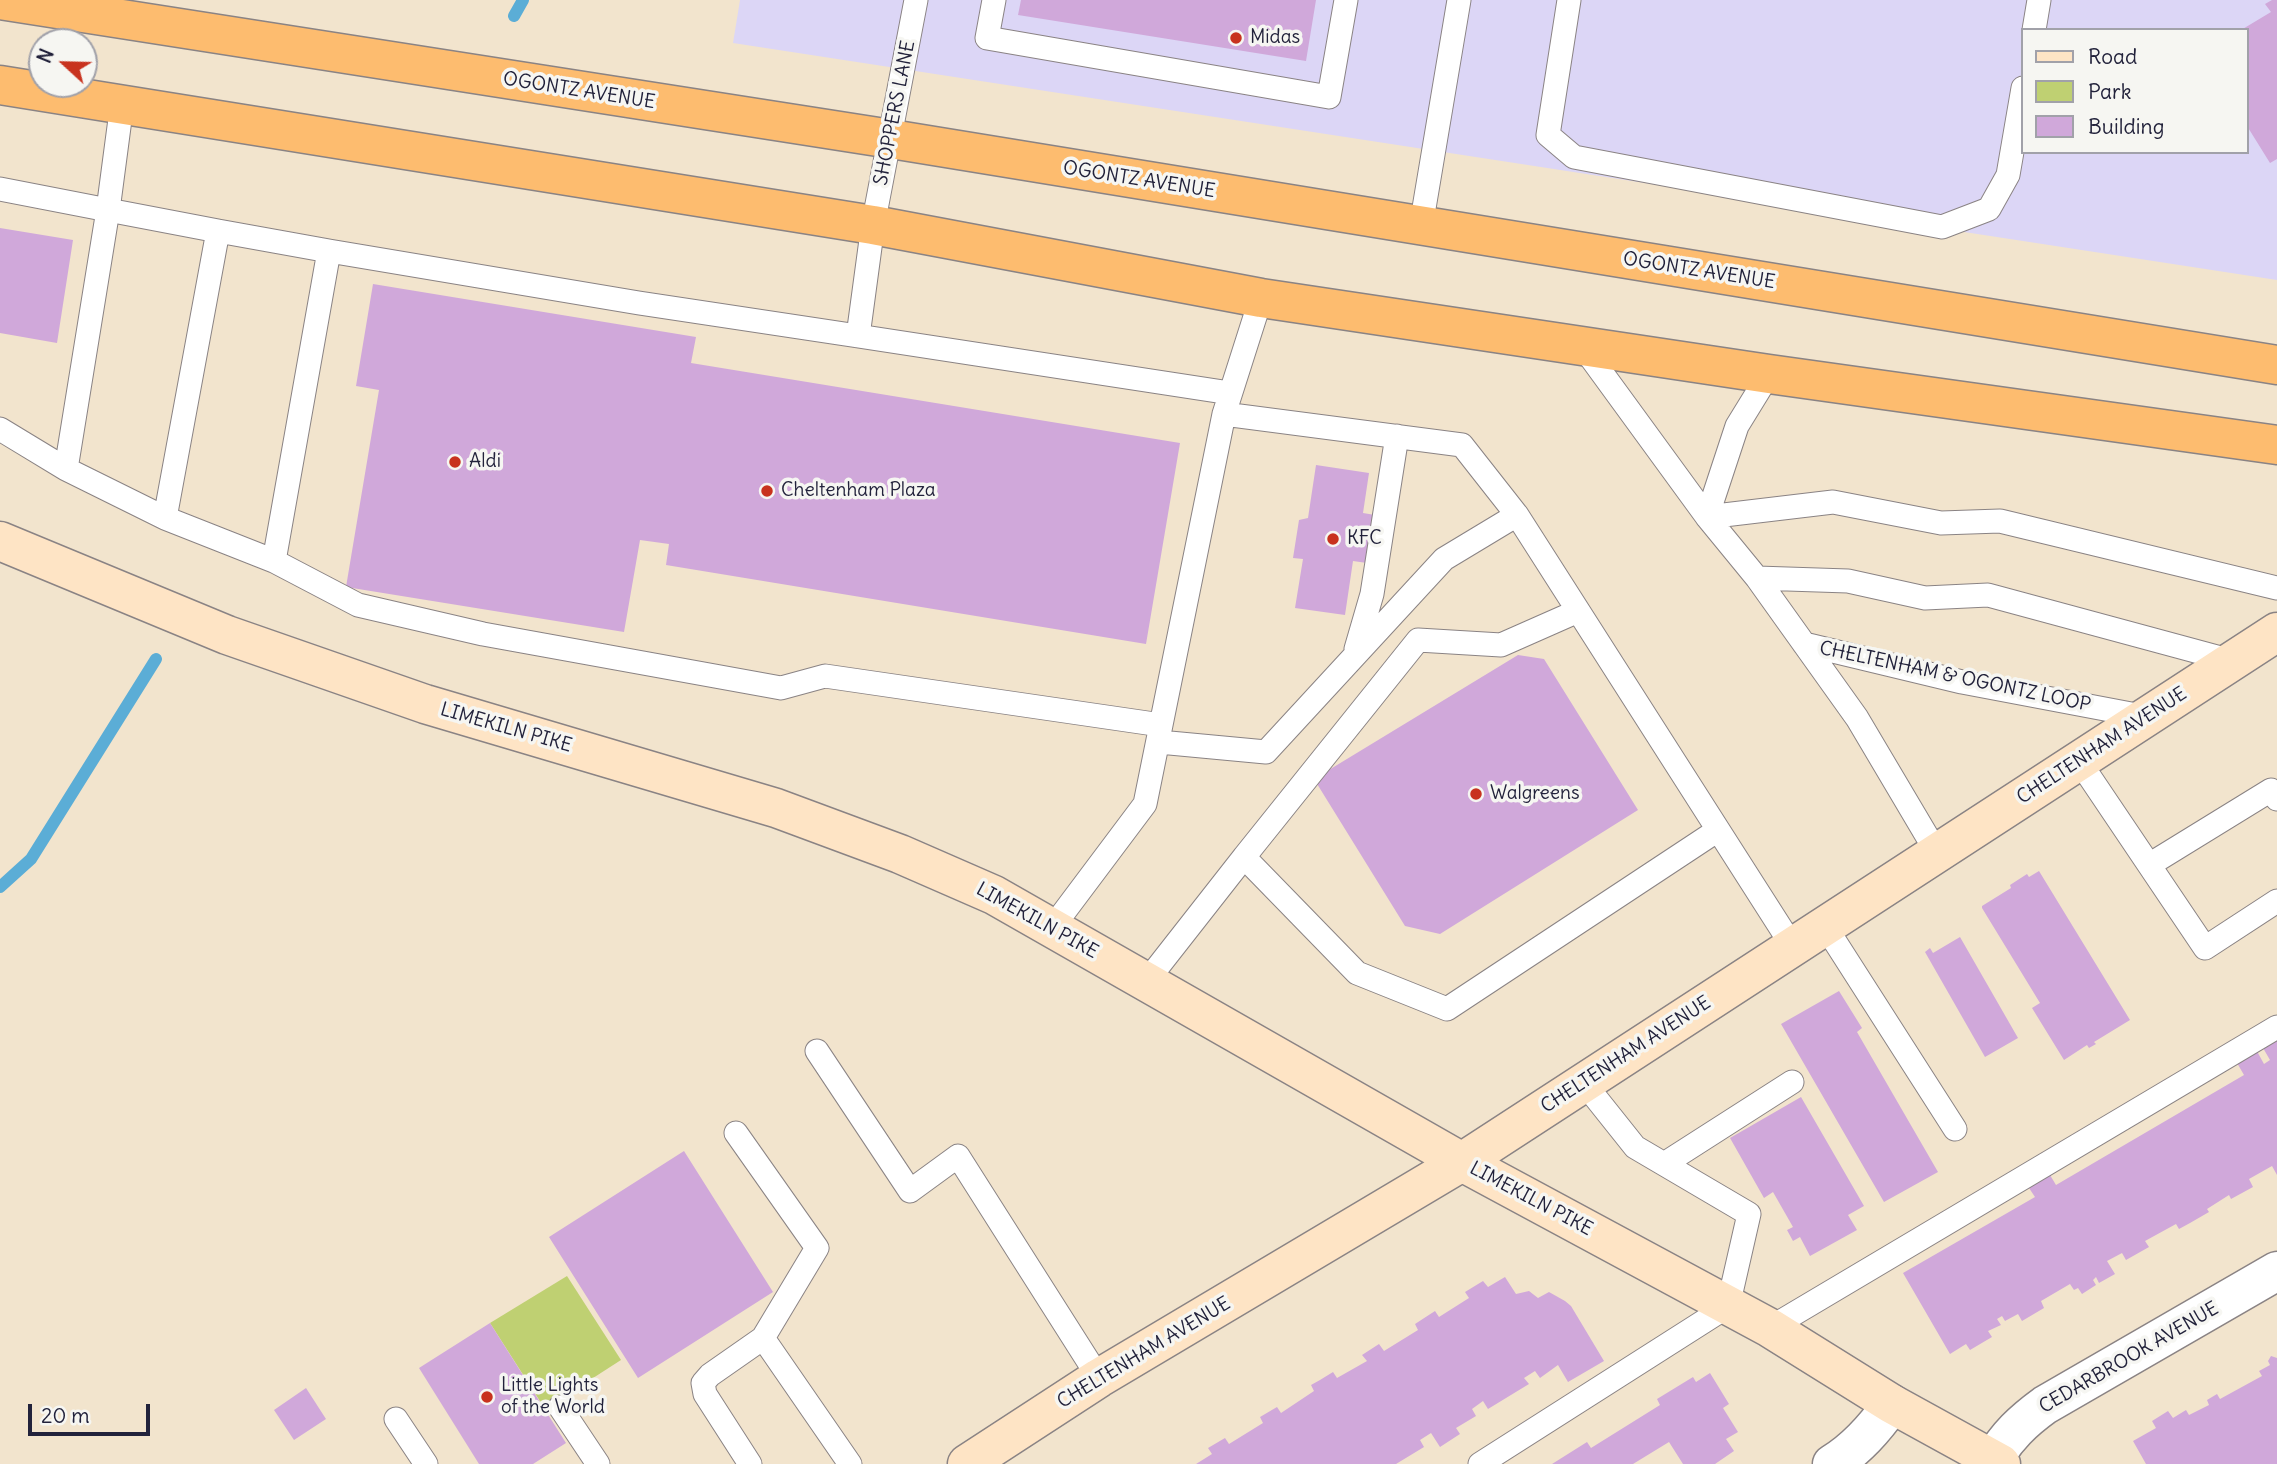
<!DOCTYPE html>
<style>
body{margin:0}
#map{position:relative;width:2277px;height:1464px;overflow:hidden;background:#f2e4cd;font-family:Delius,sans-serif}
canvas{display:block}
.legend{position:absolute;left:2021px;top:28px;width:228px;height:126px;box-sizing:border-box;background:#f6f6f2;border:2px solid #a1a1a9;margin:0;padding:9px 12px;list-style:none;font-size:21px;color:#22223b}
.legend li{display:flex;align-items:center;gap:14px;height:35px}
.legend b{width:35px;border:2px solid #a1a1a9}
.north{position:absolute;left:28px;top:28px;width:70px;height:70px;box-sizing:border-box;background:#f6f6f2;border:2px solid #a1a1a9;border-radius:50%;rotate:292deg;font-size:19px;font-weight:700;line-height:28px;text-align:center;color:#22223b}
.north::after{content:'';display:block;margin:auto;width:24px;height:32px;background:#c8321e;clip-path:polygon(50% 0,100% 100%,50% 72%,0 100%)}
.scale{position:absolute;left:28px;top:1404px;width:122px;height:32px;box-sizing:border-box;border:4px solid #22223b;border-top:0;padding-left:9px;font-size:21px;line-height:24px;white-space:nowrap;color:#22223b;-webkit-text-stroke:5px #f6f6f2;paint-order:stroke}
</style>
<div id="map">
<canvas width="2277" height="1464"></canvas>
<ul class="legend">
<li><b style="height:9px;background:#fee4c5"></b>Road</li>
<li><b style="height:19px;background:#bfd072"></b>Park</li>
<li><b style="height:19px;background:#d0a8da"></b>Building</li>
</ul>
<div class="north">N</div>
<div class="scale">20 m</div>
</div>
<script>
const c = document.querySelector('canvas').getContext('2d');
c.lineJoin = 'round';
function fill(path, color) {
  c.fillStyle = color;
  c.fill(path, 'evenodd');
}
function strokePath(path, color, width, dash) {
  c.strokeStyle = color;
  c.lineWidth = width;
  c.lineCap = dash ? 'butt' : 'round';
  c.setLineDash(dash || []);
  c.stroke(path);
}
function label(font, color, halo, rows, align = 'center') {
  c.font = font + ' Delius,sans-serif';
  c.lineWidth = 7;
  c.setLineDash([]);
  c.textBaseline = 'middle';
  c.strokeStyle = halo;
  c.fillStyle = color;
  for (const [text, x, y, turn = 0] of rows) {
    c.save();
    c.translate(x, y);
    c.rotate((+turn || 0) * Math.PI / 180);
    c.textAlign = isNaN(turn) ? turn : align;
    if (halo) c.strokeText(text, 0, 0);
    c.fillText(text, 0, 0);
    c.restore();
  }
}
fill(new Path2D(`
 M 740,0 L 2277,0 L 2277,280 L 733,43 ZM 2023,30 L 2247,30 L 2247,152 L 2023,152 Z`), '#dcd6f6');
fill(new Path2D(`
 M 567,1276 L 621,1360 L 545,1409 L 490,1323 Z`), '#bfd072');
strokePath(new Path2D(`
 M 514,16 L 523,0
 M 0,887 L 31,859 L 156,659`), '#5badd6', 12);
fill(new Path2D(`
 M 1021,0 L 1316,0 L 1306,61 L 1018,15 Z
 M 2272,0 L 2277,0 L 2277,159 L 2270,163 L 2247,126 L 2247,30 L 2241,30 L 2271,12 L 2265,4 Z
 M 0,228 L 73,240 L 57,343 L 0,333 Z
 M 373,284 L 696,337 L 691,363 L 1180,443 L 1146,644 L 666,565 L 669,544 L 640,540 L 624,632 L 346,587 L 379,390 L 356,386 Z
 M 1316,465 L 1369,473 L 1363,513 L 1375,515 L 1367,563 L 1353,561 L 1345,615 L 1295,608 L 1303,559 L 1293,558 L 1299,520 L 1308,518 Z
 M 1518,655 L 1544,659 L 1638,810 L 1440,934 L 1405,926 L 1314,779 Z
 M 2039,871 L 2130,1020 L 2094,1042 L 2096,1044 L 2089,1048 L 2087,1045 L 2064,1060 L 2032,1008 L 2040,1003 L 1982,908 L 1982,906 L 2011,888 L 2010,885 L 2027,874 L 2029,877 Z
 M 1960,937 L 2018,1038 L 1985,1057 L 1925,952 L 1930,948 L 1933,953 Z
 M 1839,991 L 1862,1028 L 1857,1032 L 1938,1172 L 1884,1202 L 1781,1024 Z
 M 2277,1031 L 2277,1175 L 2272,1166 L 2249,1179 L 2253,1187 L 2231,1199 L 2229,1195 L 2207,1209 L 2209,1212 L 2190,1223 L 2179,1229 L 2176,1224 L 2145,1241 L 2149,1247 L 2126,1260 L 2122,1253 L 2107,1261 L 2115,1274 L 2099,1283 L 2096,1277 L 2093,1280 L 2096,1285 L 2082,1294 L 2078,1288 L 2074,1290 L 2070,1284 L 2041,1301 L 2044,1308 L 2022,1321 L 2018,1314 L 2005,1321 L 2002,1316 L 1997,1319 L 2001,1325 L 1988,1331 L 1992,1337 L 1970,1350 L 1966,1344 L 1950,1354 L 1903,1273 L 2035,1197 L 2029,1188 L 2050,1175 L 2056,1185 L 2244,1075 L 2233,1056 L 2253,1044 L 2264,1064 L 2270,1060 L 2259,1041 Z
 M 1801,1097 L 1864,1206 L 1848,1215 L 1857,1230 L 1810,1256 L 1800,1237 L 1793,1241 L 1787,1230 L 1793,1227 L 1773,1192 L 1764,1198 L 1730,1138 Z
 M 684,1151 L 773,1292 L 638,1378 L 549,1237 Z
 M 1505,1277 L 1516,1294 L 1529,1291 L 1538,1298 L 1549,1292 L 1565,1301 L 1571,1306 L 1604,1361 L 1568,1382 L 1558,1365 L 1540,1378 L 1535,1371 L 1524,1378 L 1529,1384 L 1488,1409 L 1483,1401 L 1472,1409 L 1476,1416 L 1456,1428 L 1460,1434 L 1440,1447 L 1431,1433 L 1420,1440 L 1424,1447 L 1396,1464 L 1196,1464 L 1212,1454 L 1208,1448 L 1225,1438 L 1229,1444 L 1263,1423 L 1260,1417 L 1277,1407 L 1281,1413 L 1314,1391 L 1311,1385 L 1320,1380 L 1333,1372 L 1337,1378 L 1367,1361 L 1362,1355 L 1379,1344 L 1384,1351 L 1418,1330 L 1415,1324 L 1435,1311 L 1439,1317 L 1469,1298 L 1465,1292 L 1483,1281 L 1488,1287 Z
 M 490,1323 L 566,1443 L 533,1464 L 479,1464 L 419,1368 Z
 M 2271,1356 L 2277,1358 L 2277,1464 L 2146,1464 L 2133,1441 L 2156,1428 L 2152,1421 L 2168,1411 L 2173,1418 L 2186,1410 L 2189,1415 L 2209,1405 L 2207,1400 L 2217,1394 L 2220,1399 L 2262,1376 L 2259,1371 L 2270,1365 L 2268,1361 Z
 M 1710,1373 L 1729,1404 L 1723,1408 L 1738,1432 L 1726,1439 L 1734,1451 L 1715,1464 L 1683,1464 L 1669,1442 L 1633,1464 L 1552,1464 L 1587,1442 L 1591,1448 L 1660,1405 L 1657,1399 L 1693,1377 L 1696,1382 Z
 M 306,1388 L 326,1419 L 294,1440 L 274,1410 Z`), '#d0a8da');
const lane = new Path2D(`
 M 916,0 L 873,225 L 858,336 L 1230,393
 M 994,0 L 987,38 L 1329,97 L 1346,0
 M 1569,0 L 1548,135 L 1574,157 L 1942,227 L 1989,209 L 2008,175 L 2023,88
 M 2034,30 L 2039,0
 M 0,189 L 108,210 L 122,104
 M 1421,226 L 1459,0
 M 329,251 L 218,231 L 165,518 L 274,561 L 329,251 L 639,303 L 858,336
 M 1583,347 L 1707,517 L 1757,578 L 1857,718 L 1937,853
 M 1224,414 L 1462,445 L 1517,515 L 1793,947
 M 0,429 L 66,469 L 165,518
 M 66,469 L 108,210 L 218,231
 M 1707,517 L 1833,502 L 1941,523 L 2000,521 L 2277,588
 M 1707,517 L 1737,426 L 1769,374
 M 274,561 L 358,605 L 483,634 L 781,688 L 825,676 L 1161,725
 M 1757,578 L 1848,581 L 1925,598 L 1988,595 L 2232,661
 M 1804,644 L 1962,682 L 2147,717
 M 1356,649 L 1372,594 L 1397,436
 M 1159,742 L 1266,752 L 1444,559 L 1517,515
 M 2079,761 L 2205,948 L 2277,901
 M 1244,857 L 1418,640 L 1501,645 L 1578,611
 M 2149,865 L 2271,790 L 2277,799
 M 1825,926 L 1955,1129
 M 1052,928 L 1145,804 L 1224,414 L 1261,298
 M 1146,982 L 1244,857 L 1357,973 L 1447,1009 L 1718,830
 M 817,1051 L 910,1191 L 958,1156 L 1099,1378
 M 736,1133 L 817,1248 L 763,1338 L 710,1375 L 703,1383 L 705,1394 L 750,1464
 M 1664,1164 L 1792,1082
 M 1770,1328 L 2277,1027
 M 763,1338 L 850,1464
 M 560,1407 L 598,1464
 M 396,1419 L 426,1464
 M 1480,1464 L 1728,1306 L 1749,1214 L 1635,1147 L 1584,1083`);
const street = new Path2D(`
 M 1993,1460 C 2007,1436 2023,1421 2045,1405 L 2277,1271
 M 1832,1464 C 1857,1449 1875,1428 1892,1404`);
const secondary = new Path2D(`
 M 0,541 L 227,635 L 425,704 L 776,808 L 900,854 L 994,895 L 1462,1162 L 1770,1328 L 1892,1404 L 2001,1464
 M 967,1464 L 1099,1378 L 1462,1162 L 2277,632`);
const highway = new Path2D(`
 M 0,0 L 891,139 L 2277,365
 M 0,85 L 873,225 L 1261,298 L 1769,374 L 2277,445`);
strokePath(lane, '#8a8384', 25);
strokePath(street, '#8a8384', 41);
strokePath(secondary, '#8a8384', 41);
strokePath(highway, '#8a8384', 41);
strokePath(lane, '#fff', 23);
strokePath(street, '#fff', 38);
strokePath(secondary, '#fee4c5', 38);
strokePath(highway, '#fdbc6f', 38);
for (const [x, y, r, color] of [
 [1236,38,7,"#c8321e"],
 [455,462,7,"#c8321e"],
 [767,491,7,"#c8321e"],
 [1333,539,7,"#c8321e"],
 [1476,794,7,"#c8321e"],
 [487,1397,7,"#c8321e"]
]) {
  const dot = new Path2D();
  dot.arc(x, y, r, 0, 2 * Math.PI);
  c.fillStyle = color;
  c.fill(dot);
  strokePath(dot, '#f6f6f2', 2.5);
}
label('19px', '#22223b', '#f6f6f2', [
 ["Midas",1250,38],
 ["Aldi",469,462],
 ["Cheltenham Plaza",781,491],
 ["KFC",1347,539],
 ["Walgreens",1490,794],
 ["Little Lights",501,1386],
 ["of the World",501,1408]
], 'left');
label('19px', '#22223b', '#f6f6f2', [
 ["OGONTZ AVENUE",579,91,9],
 ["SHOPPERS LANE",895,113,-79],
 ["OGONTZ AVENUE",1139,180,9],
 ["OGONTZ AVENUE",1699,271,9],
 ["CHELTENHAM & OGONTZ LOOP",1955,677,12],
 ["LIMEKILN PIKE",506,728,16],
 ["CHELTENHAM AVENUE",2102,746,-33],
 ["LIMEKILN PIKE",1037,921,29],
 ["CHELTENHAM AVENUE",1626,1055,-33],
 ["LIMEKILN PIKE",1531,1199,28],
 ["CHELTENHAM AVENUE",1144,1353,-31],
 ["CEDARBROOK AVENUE",2129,1358,-30]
]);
</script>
